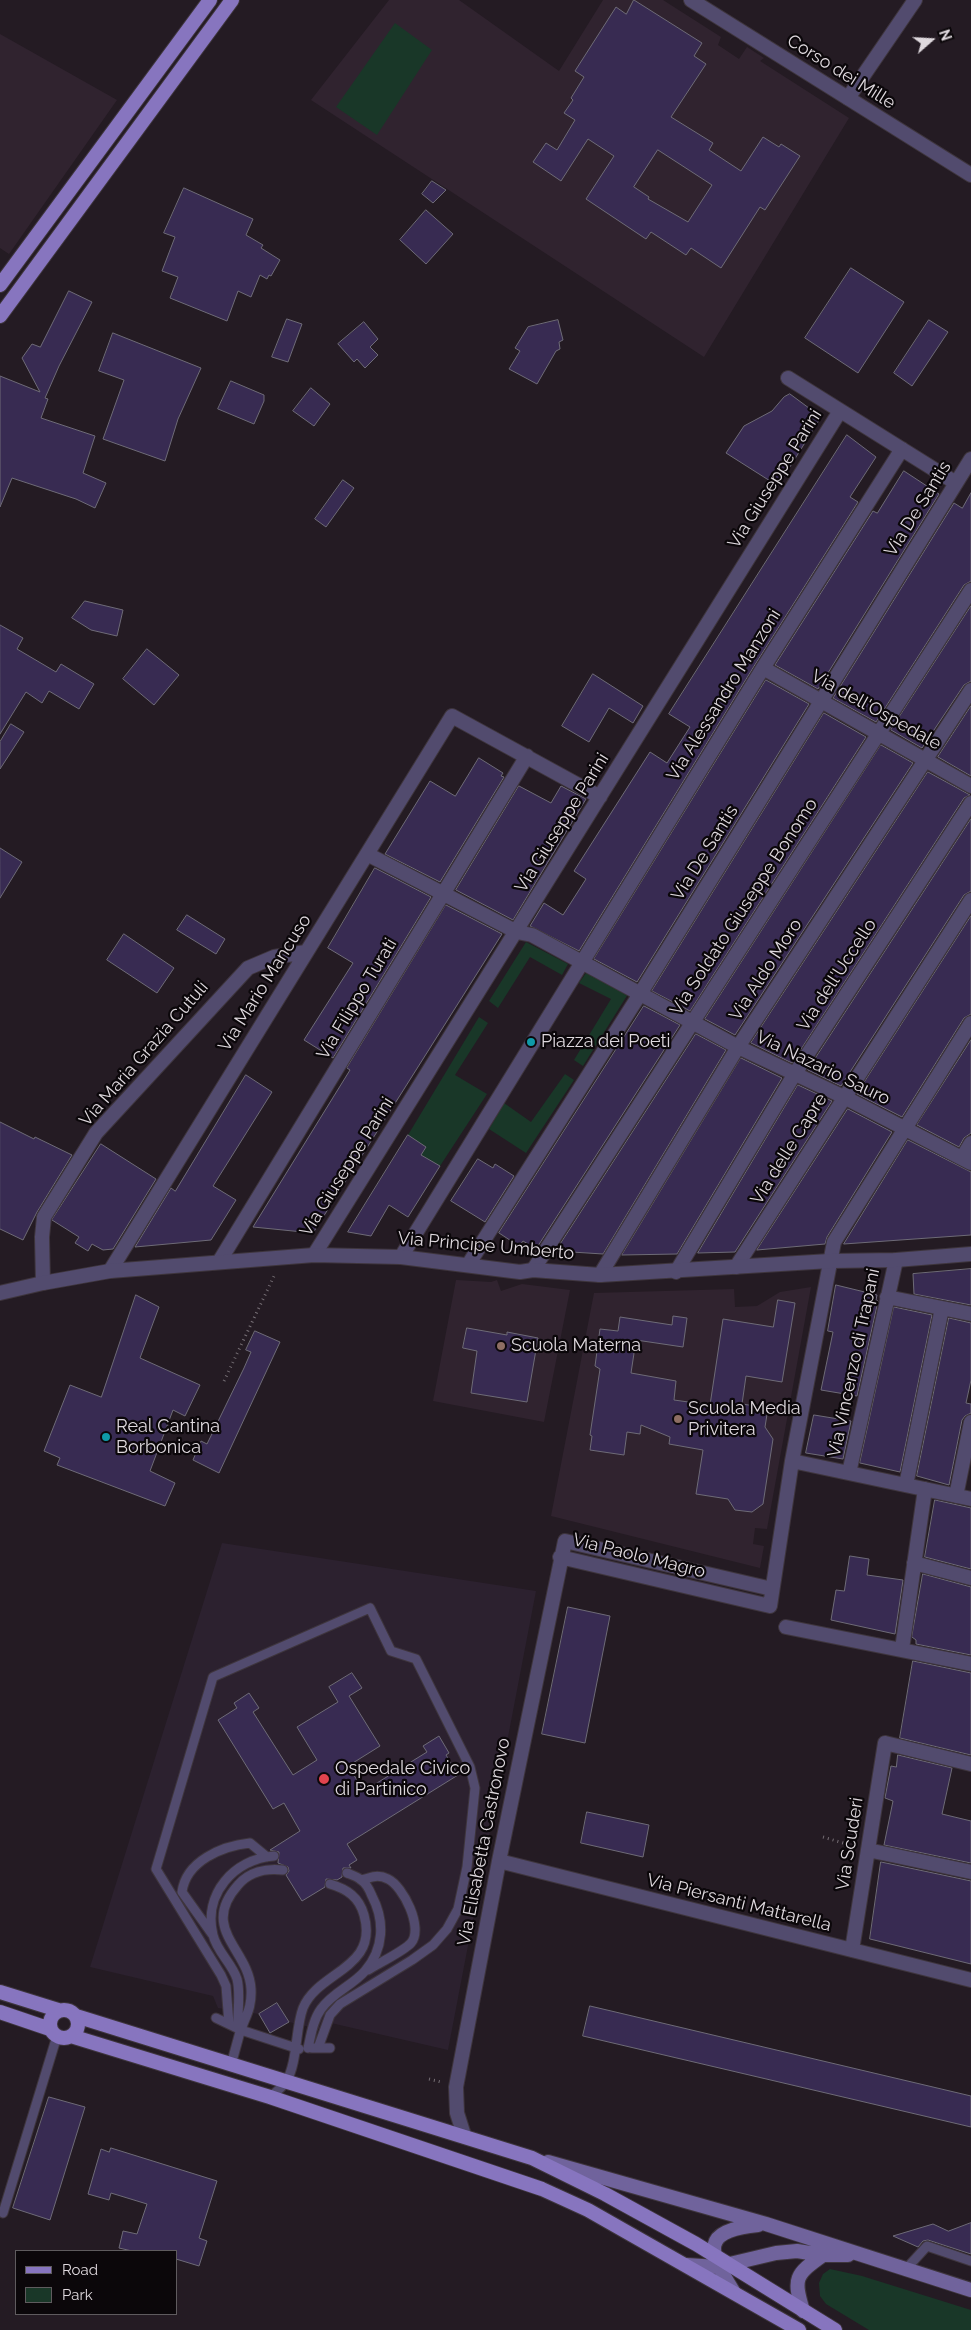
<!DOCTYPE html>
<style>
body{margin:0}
#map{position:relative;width:971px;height:2330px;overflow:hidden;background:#241b23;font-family:Raleway,sans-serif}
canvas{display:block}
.legend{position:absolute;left:15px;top:2250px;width:162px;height:65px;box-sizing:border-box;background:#0b070a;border:1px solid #5f5b5e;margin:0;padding:6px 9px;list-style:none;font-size:15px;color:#ded8dd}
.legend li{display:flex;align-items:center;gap:10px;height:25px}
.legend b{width:25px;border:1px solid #5f5b5e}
.north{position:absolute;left:906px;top:15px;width:50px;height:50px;-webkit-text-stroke:4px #0b070a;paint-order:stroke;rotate:71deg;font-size:14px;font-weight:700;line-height:20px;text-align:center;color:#ded8dd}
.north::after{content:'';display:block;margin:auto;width:18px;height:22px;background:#ded8dd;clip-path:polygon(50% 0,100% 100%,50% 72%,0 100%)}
</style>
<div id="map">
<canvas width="971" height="2330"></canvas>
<ul class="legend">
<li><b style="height:6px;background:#8775bf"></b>Road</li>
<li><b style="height:14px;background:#193728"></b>Park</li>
</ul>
<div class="north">N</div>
</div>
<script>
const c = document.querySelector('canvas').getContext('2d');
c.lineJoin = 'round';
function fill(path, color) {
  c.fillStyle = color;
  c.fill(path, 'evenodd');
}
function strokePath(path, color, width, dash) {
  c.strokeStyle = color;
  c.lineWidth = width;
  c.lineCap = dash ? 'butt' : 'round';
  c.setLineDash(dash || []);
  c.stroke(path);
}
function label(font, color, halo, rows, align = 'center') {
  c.font = font + ' Raleway,sans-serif';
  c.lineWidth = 4.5;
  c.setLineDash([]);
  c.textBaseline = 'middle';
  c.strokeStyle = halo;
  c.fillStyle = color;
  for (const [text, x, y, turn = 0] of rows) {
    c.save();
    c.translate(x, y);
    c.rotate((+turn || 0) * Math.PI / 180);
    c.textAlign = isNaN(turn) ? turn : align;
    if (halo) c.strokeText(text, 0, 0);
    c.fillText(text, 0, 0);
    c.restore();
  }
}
fill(new Path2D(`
 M 389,0 L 459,0 L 559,71 L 603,0 L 663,0 L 721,37 L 718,45 L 739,59 L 747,47 L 764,58 L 760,61 L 849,118 L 704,357 L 311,100 Z
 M 0,34 L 117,100 L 9,254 L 0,248 Z
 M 456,1280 L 491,1282 L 497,1280 L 501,1291 L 522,1284 L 570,1290 L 544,1422 L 433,1401 Z
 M 811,1287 L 767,1529 L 755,1528 L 753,1544 L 764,1546 L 760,1568 L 551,1516 L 594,1293 L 734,1289 L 735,1307 L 757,1306 L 780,1292 Z`), '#30232f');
fill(new Path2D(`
 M 222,1543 L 536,1591 L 448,2050 L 331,2023 L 328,2035 L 318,2029 L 289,2022 L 277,2003 L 259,2014 L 218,2008 L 213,1996 L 90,1967 Z`), '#2c212f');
fill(new Path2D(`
 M 395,23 L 432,50 L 377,135 L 336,107 Z
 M 526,942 L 568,964 L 562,975 L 530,957 L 498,1008 L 489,1001 Z
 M 586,973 L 628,994 L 583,1066 L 574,1060 L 611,999 L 579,983 Z
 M 479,1017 L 488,1023 L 455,1075 L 487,1094 L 440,1166 L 421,1155 L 426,1147 L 408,1135 Z
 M 565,1074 L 574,1080 L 526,1153 L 489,1129 L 504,1103 L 531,1122 Z
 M 830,2269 L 862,2276 L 971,2310 L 971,2330 L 869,2330 L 826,2304 L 820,2296 L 819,2283 L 823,2274 Z`), '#193728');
const building = new Path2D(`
 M 634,0 L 702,43 L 694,56 L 706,64 L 671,117 L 713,143 L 709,150 L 741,171 L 763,137 L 779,147 L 781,144 L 800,156 L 765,210 L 760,207 L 721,268 L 691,248 L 686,255 L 651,232 L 646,239 L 586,199 L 614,156 L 588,139 L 561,181 L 533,162 L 546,143 L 557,150 L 575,120 L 564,113 L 573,100 L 571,98 L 584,77 L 575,71 L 616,7 L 626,14 ZM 658,150 L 712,185 L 688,222 L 648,199 L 649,197 L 634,187 Z
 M 432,181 L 446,190 L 433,203 L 422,194 Z
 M 184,188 L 253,219 L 246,235 L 263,245 L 261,248 L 280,260 L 271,276 L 269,275 L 267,279 L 260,275 L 251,297 L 238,291 L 227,321 L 170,298 L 178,277 L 162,271 L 175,237 L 164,233 Z
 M 426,210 L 453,234 L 426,264 L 400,240 Z
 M 851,268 L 904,302 L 858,373 L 805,338 Z
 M 69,291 L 92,302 L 59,366 L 45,398 L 48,399 L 41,418 L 95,436 L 83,473 L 106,483 L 95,508 L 76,499 L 12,478 L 0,507 L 0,376 L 40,392 L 22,358 L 32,344 L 40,347 Z
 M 287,319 L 302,324 L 288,362 L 272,357 Z
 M 558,320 L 563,340 L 559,342 L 560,349 L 556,351 L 537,384 L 509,369 L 520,351 L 515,348 L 528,327 Z
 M 929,320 L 948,332 L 912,386 L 894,373 Z
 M 364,322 L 378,339 L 370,347 L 378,355 L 365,368 L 357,359 L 354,362 L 338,344 Z
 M 113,333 L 201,368 L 178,419 L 165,461 L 103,439 L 124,380 L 99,371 Z
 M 231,381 L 264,395 L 264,401 L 254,424 L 218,409 Z
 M 311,388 L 330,404 L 314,426 L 293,411 Z
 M 790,394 L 821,417 L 778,486 L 726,453 L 744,426 L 772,411 L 784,397 Z
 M 847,435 L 876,457 L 850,497 L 858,502 L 756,663 L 579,951 L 530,926 L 544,903 L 563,915 L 586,879 L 574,871 L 650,752 L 667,763 L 690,727 L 669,714 Z
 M 904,471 L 939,494 L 818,689 L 775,665 L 873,511 L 877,513 Z
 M 343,480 L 354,488 L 326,527 L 315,519 Z
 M 971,493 L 971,581 L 964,585 L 876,722 L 833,698 L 954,503 L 962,508 Z
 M 85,601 L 123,610 L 117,636 L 91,630 L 72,618 Z
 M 971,606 L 971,681 L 964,685 L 922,748 L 891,730 Z
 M 0,625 L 23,638 L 17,649 L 56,672 L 61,664 L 94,684 L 79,709 L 49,691 L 42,703 L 26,692 L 0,734 Z
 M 147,649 L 179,675 L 154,705 L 123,679 Z
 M 593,674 L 643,706 L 633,723 L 609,708 L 589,742 L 562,726 Z
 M 766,680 L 809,704 L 637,982 L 594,959 Z
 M 971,706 L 971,776 L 938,757 Z
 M 824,713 L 866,737 L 690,1011 L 652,991 Z
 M 11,724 L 24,732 L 0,769 L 0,742 Z
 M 881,745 L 913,763 L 735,1035 L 705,1019 Z
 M 479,758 L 503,773 L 501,776 L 504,777 L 440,882 L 385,854 L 430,781 L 455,796 Z
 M 928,772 L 970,795 L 964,798 L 792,1063 L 751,1043 Z
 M 519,786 L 551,803 L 561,786 L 586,799 L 513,920 L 456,890 Z
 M 971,819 L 971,891 L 964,895 L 841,1086 L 808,1070 Z
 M 0,848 L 22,862 L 0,898 Z
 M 375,868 L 431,897 L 333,1058 L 304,1040 L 353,963 L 328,948 Z
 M 446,905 L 502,934 L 313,1233 L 253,1227 L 350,1070 L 347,1068 Z
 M 187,915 L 225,939 L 216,954 L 177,930 Z
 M 971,916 L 971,1014 L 964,1018 L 902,1117 L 857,1094 Z
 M 124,934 L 174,968 L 157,993 L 107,960 Z
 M 644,1006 L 680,1025 L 536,1249 L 523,1241 L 519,1246 L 499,1233 Z
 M 696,1034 L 726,1050 L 603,1254 L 556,1251 Z
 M 971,1040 L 971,1133 L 964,1138 L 959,1147 L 917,1125 Z
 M 741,1058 L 782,1078 L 677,1254 L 622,1255 Z
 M 246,1075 L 272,1092 L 213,1186 L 236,1200 L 211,1240 L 135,1247 L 171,1188 L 175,1191 Z
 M 798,1085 L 832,1101 L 735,1252 L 698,1253 Z
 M 848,1109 L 892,1132 L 827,1237 L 825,1244 L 757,1250 Z
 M 0,1122 L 34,1139 L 35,1137 L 72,1155 L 37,1212 L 23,1240 L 0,1229 Z
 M 408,1135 L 426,1147 L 421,1155 L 440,1166 L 408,1217 L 389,1205 L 371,1236 L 348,1232 Z
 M 908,1140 L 971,1172 L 971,1235 L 844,1244 Z
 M 101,1144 L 156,1179 L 113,1249 L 103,1250 L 92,1244 L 88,1251 L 75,1243 L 79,1237 L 52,1220 Z
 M 478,1159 L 493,1168 L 495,1164 L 514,1176 L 485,1222 L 451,1201 Z
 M 971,1269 L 971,1305 L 914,1294 L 913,1274 Z
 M 836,1285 L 877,1295 L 876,1300 L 878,1301 L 857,1396 L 821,1390 L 833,1332 L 828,1331 Z
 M 136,1295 L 159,1307 L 140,1358 L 200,1385 L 185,1416 L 173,1410 L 150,1471 L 175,1483 L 165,1506 L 57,1465 L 60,1458 L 44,1451 L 70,1385 L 101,1397 Z
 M 778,1300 L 795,1303 L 782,1382 L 746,1376 L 742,1404 L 768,1408 L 765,1427 L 773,1439 L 763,1504 L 752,1512 L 735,1510 L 728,1499 L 696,1494 L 703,1450 L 669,1444 L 670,1437 L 641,1425 L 640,1434 L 627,1432 L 624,1455 L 590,1450 L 592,1436 L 590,1435 L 600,1369 L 595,1366 L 600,1329 L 618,1331 L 620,1317 L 672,1325 L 673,1316 L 687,1318 L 683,1347 L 636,1340 L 631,1373 L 676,1381 L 674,1400 L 710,1405 L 723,1319 L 773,1327 Z
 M 894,1307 L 932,1315 L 900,1472 L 860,1463 Z
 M 949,1318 L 971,1323 L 971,1380 L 966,1403 L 971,1404 L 971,1413 L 965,1416 L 962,1420 L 949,1485 L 917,1476 Z
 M 467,1328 L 507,1335 L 507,1332 L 538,1338 L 527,1402 L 471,1393 L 477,1351 L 463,1348 Z
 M 255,1331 L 280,1342 L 219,1473 L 193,1460 L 201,1441 L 207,1444 L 244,1368 L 251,1352 L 246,1350 Z
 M 814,1415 L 851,1421 L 843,1459 L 806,1453 Z
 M 935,1500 L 971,1508 L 971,1569 L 925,1557 Z
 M 850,1556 L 869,1559 L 867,1575 L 903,1580 L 895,1634 L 831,1620 L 836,1590 L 844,1591 Z
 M 923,1574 L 971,1587 L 971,1655 L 916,1644 L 916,1640 L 912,1637 Z
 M 568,1607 L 610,1616 L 585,1743 L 542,1734 Z
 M 913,1661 L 971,1673 L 971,1755 L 900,1738 Z
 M 352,1673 L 362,1688 L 349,1696 L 380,1746 L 348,1766 L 364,1791 L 427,1752 L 423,1746 L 439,1736 L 449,1753 L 446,1755 L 458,1775 L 347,1844 L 357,1860 L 349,1865 L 351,1868 L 343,1868 L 342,1877 L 337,1880 L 326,1879 L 325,1887 L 302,1901 L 286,1875 L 289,1871 L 288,1867 L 278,1863 L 279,1852 L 270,1850 L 300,1831 L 284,1803 L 273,1809 L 218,1720 L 237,1708 L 234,1703 L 249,1693 L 259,1708 L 253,1712 L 293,1775 L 317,1760 L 297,1727 L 338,1702 L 329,1687 Z
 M 898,1755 L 952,1768 L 942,1814 L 971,1821 L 971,1863 L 884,1845 L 893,1801 L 885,1798 L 891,1766 L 896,1767 Z
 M 587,1812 L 649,1825 L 643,1857 L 581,1843 Z
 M 881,1862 L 971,1881 L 971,1964 L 870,1939 Z
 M 277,2003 L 289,2022 L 270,2033 L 259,2014 Z
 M 590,2006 L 971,2096 L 971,2127 L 583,2036 Z
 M 49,2097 L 85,2107 L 50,2220 L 13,2208 Z
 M 111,2148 L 217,2181 L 199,2238 L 207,2241 L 199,2266 L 176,2259 L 176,2251 L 132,2251 L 119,2248 L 123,2231 L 137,2234 L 147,2204 L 111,2193 L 109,2200 L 88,2194 L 101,2149 L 109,2152 Z
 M 971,2223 L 971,2254 L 928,2240 L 923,2241 L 918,2247 L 893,2236 L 933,2224 L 948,2231 Z`);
fill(building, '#382b52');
strokePath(building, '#6e6b77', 1);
const service = new Path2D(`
 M 362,1880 C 371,1877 378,1874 388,1879 C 403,1886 424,1928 411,1943 C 404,1951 379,1963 368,1970
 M 212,1934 L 182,1892 C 186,1861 222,1846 250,1843 L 267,1857
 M 216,2018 L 241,2030 L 299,2049
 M 229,2024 L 226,1986 L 221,1975 L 156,1869 L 213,1677 L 370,1608 L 391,1651 L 416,1659 L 470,1767 L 475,1788 L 467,1867 L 458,1909 L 447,1929 L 433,1945 L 412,1960 L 340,2004 L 330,2015 L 318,2048
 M 238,2028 C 237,2012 241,1994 237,1979 C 232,1963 217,1952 213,1935 C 203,1894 234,1859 274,1856
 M 308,2048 C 311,2035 313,2020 321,2009 C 333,1992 352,1986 365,1971 C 384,1949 385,1921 372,1896 C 370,1891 366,1883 361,1880 C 358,1877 352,1875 347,1873
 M 312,2048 L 330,2048
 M 231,2065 C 234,2054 237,2043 240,2032 C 246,2015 252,2008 251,1989 C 249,1949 199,1929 238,1885 C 249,1872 266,1868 283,1870
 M 270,2097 C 275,2093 282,2087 286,2082 C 298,2062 295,2029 303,2008 C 318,1971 379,1969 364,1915 C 359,1897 347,1889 330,1884
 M 3,2213 L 57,2036
 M 906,2269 L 927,2246 L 971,2261`);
const minor = new Path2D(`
 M 848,98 L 915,0
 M 788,378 L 956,483
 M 763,668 L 971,786
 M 367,854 L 517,932 L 532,935 L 738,1047 L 844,1097 L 971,1163
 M 962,1158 L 971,1143
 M 314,1255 L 840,411
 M 401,1257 L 763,668 L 902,449
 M 219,1262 L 527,756
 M 468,1265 L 640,994 L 971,459
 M 736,1267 L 971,900
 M 533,1270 L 971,590
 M 110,1271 L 452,716 L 600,797
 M 676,1272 L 794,1075 L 971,803
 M 600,1275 L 738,1047 L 971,690
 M 43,1283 L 42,1237 L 44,1217 L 96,1133 L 248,968 L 274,957 L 306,952
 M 887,1297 L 971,1314
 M 792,1461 L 971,1499
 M 849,1473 L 896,1260
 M 906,1485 L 942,1308
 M 956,1496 L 971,1422
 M 560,1557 L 770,1606 L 792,1461 L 834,1242 L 971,1023
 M 914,1563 L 971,1578
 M 786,1627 L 971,1664
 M 902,1649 L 925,1489
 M 868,1850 L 971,1872
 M 499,1861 L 971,1980
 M 852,1950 L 885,1743 L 971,1764
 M 464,2135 L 457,2113 L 456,2087 L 499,1861 L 565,1541 L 772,1589`);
const tertiary = new Path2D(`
 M 691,0 L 971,175
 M 0,1293 L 43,1283 L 110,1271 L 314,1255 L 401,1257 L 520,1272 L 533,1270 L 600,1275 L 830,1261 L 896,1260 L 971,1254`);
const secondary = new Path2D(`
 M 548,2162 L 766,2224 L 971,2290
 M 687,2265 L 717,2267 L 776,2253 L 797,2251 L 823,2255 L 848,2255
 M 733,2291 C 708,2251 700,2231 758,2225
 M 803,2311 C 793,2278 795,2275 823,2255`);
const primary = new Path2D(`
 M 0,285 L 210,0
 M 0,316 L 232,0
 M 0,1992 L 58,2010
 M50 2024a14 14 0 1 1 28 0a14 14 0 1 1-28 0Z
 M 0,2012 L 50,2029
 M 76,2016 L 532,2158 L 605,2194 L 696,2244 L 835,2330
 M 71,2036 L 270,2097 L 542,2189 L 588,2210 L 799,2330`);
strokePath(service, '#3e353d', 11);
strokePath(minor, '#3e353d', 16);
strokePath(tertiary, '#3e353d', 16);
strokePath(secondary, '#3e353d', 16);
strokePath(primary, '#3e353d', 16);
strokePath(new Path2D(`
 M 224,1381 L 275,1274
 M 823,1837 L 853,1846
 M 429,2079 L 441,2082`), '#766f75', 3, [1, 4]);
strokePath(service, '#524b6e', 9);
strokePath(minor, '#524b6e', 14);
strokePath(tertiary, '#524b6e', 14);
strokePath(secondary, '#70639c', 14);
strokePath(primary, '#8775bf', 14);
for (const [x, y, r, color] of [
 [531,1042,5,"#0f9aa8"],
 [501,1346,5,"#8d6e63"],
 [678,1419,5,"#8d6e63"],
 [106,1437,5,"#0f9aa8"],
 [324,1779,6,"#e0444e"]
]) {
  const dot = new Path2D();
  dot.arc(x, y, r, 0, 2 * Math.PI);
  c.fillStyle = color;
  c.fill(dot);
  strokePath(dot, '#0b070a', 2);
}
label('18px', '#ded8dd', '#0b070a', [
 ["Corso dei Mille",841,72,32],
 ["Via Giuseppe Parini",775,479,-58],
 ["Via De Santis",918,509,-58],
 ["Via Alessandro Manzoni",724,695,-58],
 ["Via dell'Ospedale",876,710,29],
 ["Via Giuseppe Parini",562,823,-58],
 ["Via De Santis",705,853,-58],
 ["Via Soldato Giuseppe Bonomo",744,907,-57],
 ["Via Aldo Moro",766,970,-57],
 ["Via dell'Uccello",837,975,-57],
 ["Via Mario Mancuso",265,983,-58],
 ["Via Filippo Turati",357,999,-59],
 ["Via Maria Grazia Cutuli",144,1054,-49],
 ["Via Nazario Sauro",823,1068,26],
 ["Via delle Capre",789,1149,-58],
 ["Via Giuseppe Parini",347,1167,-58],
 ["Via Principe Umberto",486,1246,5],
 ["Via Vincenzo di Trapani",854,1363,-78],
 ["Via Paolo Magro",639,1556,14],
 ["Via Elisabetta Castronovo",484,1842,-79],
 ["Via Scuderi",850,1844,-81],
 ["Via Piersanti Mattarella",739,1903,14]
]);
label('18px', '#ded8dd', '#0b070a', [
 ["Piazza dei Poeti",541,1042],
 ["Scuola Materna",511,1346],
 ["Scuola Media",688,1409],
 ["Privitera",688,1430],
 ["Real Cantina",116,1427],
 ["Borbonica",116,1448],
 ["Ospedale Civico",335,1769],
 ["di Partinico",335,1790]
], 'left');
</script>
